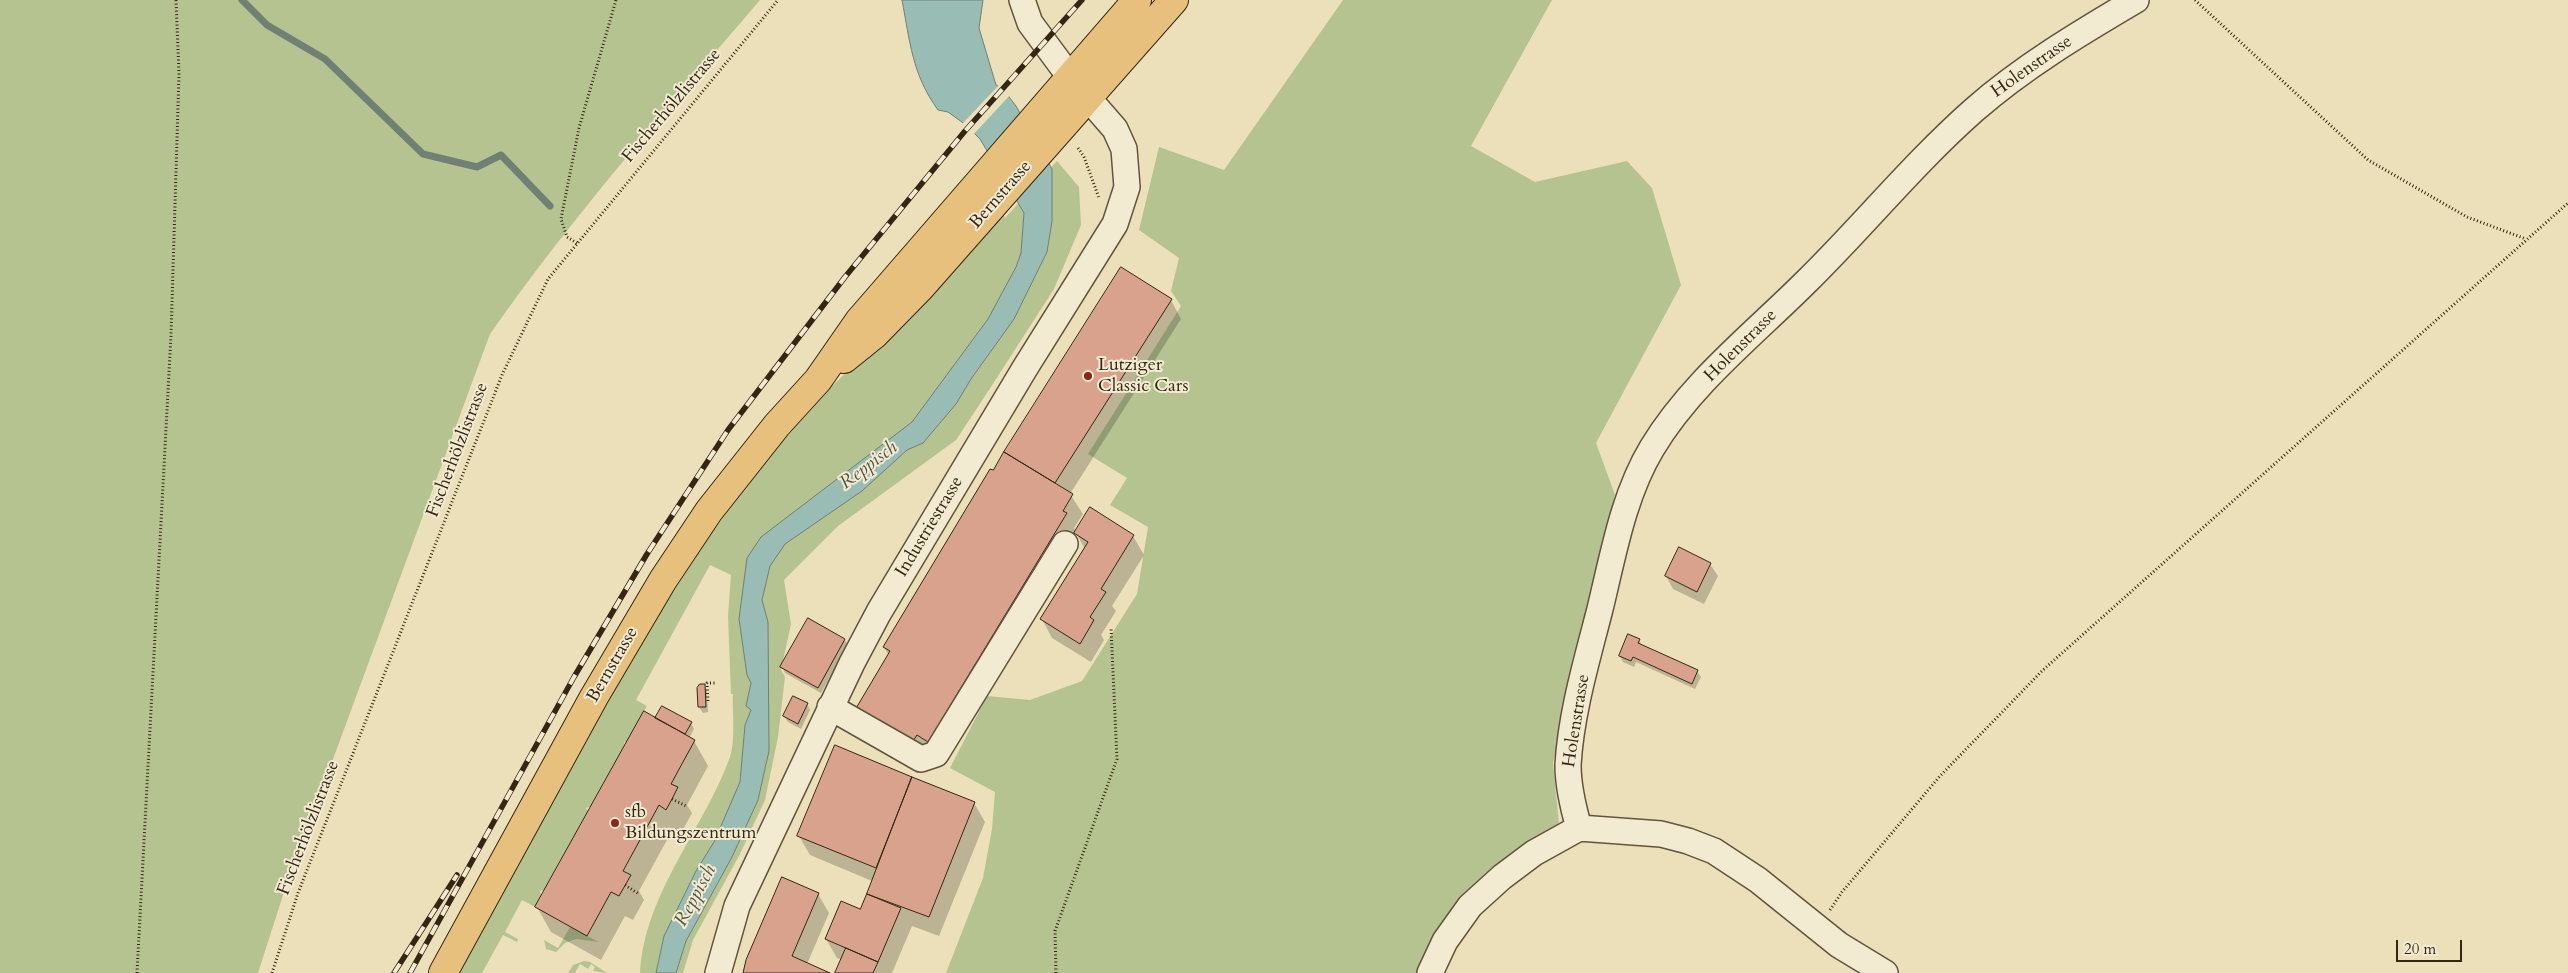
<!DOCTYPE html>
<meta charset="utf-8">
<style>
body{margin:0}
#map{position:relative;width:2568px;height:973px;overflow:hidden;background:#ebe0b9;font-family:Cardo,serif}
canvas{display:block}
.scale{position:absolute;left:2396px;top:940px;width:66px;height:22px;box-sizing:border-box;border:2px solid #352613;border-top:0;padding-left:6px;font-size:15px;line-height:18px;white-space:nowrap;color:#352613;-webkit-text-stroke:4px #f2ebd2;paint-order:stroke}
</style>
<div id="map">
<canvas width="2568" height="973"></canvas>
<div class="scale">20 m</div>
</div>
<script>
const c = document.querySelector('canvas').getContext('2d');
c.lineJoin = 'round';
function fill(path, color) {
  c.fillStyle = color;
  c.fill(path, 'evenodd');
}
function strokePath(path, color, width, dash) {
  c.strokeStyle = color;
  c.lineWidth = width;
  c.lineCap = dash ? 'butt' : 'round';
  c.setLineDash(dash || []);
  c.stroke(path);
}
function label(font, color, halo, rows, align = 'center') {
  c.font = font + ' Cardo,serif';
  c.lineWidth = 4;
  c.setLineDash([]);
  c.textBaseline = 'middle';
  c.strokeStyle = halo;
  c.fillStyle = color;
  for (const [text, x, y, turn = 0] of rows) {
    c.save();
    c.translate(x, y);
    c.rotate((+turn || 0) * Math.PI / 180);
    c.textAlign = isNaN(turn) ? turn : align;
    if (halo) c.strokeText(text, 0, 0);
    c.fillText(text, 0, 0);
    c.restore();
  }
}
fill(new Path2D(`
 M 0,0 L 760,0 C 667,109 572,217 490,334 L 285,889 L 258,973 L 0,973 Z
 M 1343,0 L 1552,0 L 1471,146 L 1535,182 L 1627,161 L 1652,188 L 1681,285 L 1596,443 L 1615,495 L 1553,763 L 1559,824 L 1509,875 L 1493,898 L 1438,966 L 1435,973 L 946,973 L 983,878 L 992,829 L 995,792 L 950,768 L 987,696 L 1030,700 L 1082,681 L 1137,594 L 1148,527 L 1110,505 L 1127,478 L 1088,454 L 1181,306 L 1171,291 L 1179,258 L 1139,230 L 1159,147 L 1224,170 Z
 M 1057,161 L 1079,187 L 1081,225 L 1054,289 L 989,390 L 956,440 L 838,526 L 784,580 L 791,624 L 781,670 L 785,677 L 778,737 L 765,800 L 740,854 L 693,940 L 683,973 L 640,973 C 645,892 703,831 730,757 C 736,739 732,711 733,694 L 731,694 L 728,616 L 731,575 L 710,565 L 636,700 L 647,706 L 627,743 L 624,742 L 625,746 L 591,807 L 588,807 L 586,809 L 589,811 L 544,891 L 541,890 L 540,893 L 542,895 L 535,907 L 522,900 L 505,932 L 518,939 L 517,942 L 503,935 L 482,973 L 459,973 L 615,689 L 655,620 L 711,534 L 763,463 L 831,387 L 938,285 L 1003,214 L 1005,218 Z
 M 570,927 L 599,942 L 576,939 L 565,943 L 556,952 L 546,949 L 544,940 L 558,948 Z
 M 584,961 L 590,962 L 607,973 L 593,971 L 595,967 L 591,964 L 588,969 L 580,964 L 575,973 L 568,973 L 573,965 Z`), '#b5c391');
const water = new Path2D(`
 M 902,0 L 983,0 L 979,28 L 996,85 L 1003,89 L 1016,106 L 1052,169 L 1052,221 L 1047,252 L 1014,319 L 971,379 L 956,404 L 923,443 L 907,450 L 862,491 L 785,544 L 770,566 L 762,600 L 768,622 L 769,751 L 758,800 L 732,857 L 686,941 L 676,973 L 656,973 L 664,936 L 696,871 L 714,842 L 740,782 L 745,725 L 751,710 L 746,706 L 751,683 L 747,675 L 739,619 L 747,558 L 761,537 L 912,422 L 988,319 L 1016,267 L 1021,253 L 1024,213 L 980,139 L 966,125 L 948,112 L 938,110 C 912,74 910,42 902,0 Z`);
fill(water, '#99bcb5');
strokePath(water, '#718074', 1);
fill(new Path2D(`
 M 1000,84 L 1011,94 L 973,135 L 962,124 Z`), '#ebe0b9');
fill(new Path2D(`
 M 1121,268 L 1171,300 L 1181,319 L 1070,494 L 1083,514 L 1074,528 L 1076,532 L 1133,536 L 1144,555 L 1112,606 L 1116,611 L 1101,635 L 1104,640 L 1091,662 L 1052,638 L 1042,619 L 1085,549 L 1076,533 L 939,760 L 867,729 L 889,656 L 884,647 Z
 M 1710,564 L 1718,576 L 1704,604 L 1673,589 L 1666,576 Z
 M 844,639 L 848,645 L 821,693 L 785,673 L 782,667 Z
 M 1639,640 L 1643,647 L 1697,671 L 1701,677 L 1695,689 L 1636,662 L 1634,667 L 1623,662 L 1620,656 Z
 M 704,685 L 707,691 L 708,712 L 703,713 L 699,707 Z
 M 807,704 L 810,710 L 801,729 L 788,722 L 784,716 Z
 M 655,719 L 691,723 L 694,729 L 689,738 L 694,741 L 708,766 L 687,805 L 692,813 L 686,824 L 681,834 L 673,829 L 639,891 L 644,900 L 633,920 L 625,916 L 601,960 L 551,932 L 537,907 Z
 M 835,747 L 974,803 L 985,822 L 939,936 L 912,926 L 892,973 L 837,973 L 842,960 L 837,958 L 826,939 L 861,911 L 872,881 L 810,855 L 799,836 Z
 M 818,894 L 829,913 L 807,964 L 827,973 L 745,973 Z`), '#0003');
strokePath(new Path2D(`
 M 242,0 L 267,25 L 325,59 L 423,154 L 477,167 L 501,155 L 550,206`), '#718074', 7);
const building = new Path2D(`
 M 1121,267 L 1172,299 L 1055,483 L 1004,452 Z
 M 1004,452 L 1073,494 L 1063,511 L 1067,513 L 928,742 L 917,735 L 911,744 L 855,710 L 890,651 L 883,647 L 990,469 L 993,470 Z
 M 1090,507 L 1134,535 L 1101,589 L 1106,592 L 1090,617 L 1094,620 L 1080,644 L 1040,619 L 1088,542 L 1074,533 Z
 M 1679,547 L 1711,563 L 1697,592 L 1665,576 Z
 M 808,618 L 845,639 L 818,688 L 780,667 Z
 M 1628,634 L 1640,639 L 1638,643 L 1698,670 L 1692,684 L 1633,657 L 1631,661 L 1619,656 Z
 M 700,684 L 705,684 L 706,707 L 698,707 L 697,688 Z
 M 793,696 L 808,703 L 798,724 L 783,716 Z
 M 662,706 L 692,722 L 685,734 L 655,718 Z
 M 644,711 L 695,740 L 671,784 L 678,787 L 672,799 L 666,810 L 659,805 L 623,871 L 631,875 L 619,896 L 611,892 L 587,936 L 535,907 Z
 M 835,745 L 912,777 L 876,868 L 797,836 Z
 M 912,777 L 975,802 L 929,917 L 867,894 Z
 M 782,877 L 819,893 L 792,956 L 830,973 L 743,973 L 746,960 Z
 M 867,894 L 901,908 L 878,962 L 825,939 L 841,901 L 860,909 Z
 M 846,948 L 878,962 L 873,973 L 835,973 Z`);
fill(building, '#d9a28d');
strokePath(building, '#352613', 1);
const minor = new Path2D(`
 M 1022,0 L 1030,23 L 1070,77
 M 830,707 L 921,759 L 936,754 L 1065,544
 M 1579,828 C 1573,807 1568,787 1568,765 C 1571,713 1587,660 1600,609 C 1613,556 1623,496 1652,448 C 1691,383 1754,334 1807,281 C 1863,226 1914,163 1974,110 C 2023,67 2080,33 2136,0
 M 718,973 L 737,906 L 852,663 L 879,612 L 1025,368 L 1115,224 L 1127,187 L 1124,149 L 1115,129 L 1088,98
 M 1430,973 L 1445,941 L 1470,906 L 1502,877 L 1534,853 L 1579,828 L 1661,834 L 1688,841 L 1714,851 L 1758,880 L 1839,945 L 1885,973`);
const major = new Path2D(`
 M 844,359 L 875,334 L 920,288 L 1174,0
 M 443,973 L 594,697 L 663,580 L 709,511 L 777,425 L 818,380 L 859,321 L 1137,0`);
strokePath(minor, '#62543c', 28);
strokePath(major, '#352613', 30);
strokePath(new Path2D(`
 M 2195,0 L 2368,160 L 2467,217 L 2526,239
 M 1078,148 L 1084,157 L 1099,198
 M 577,243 L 567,237 L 561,219 L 579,128 L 616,0
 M 708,701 L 707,683 L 715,683
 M 672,799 L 686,806
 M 625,885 L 639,894
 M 1830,910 L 1842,892 L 1940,776 L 2043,670 L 2568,203
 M 137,973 L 171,335 L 179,74 L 176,0
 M 272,973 L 298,893 L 502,375 L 548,279 L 778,0
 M 1056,973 L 1055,931 L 1117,759 L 1111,628`), '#352613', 3, [1, 2.5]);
strokePath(minor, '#f2ebd2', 25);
strokePath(major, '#e6c07c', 28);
const rail = new Path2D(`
 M 394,973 L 457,875
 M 410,973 L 574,677 L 647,554 L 728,430 L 845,277 L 965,131 L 1082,0`);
strokePath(rail, '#352613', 5.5);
strokePath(rail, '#f2ebd2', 4, [11]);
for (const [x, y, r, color] of [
 [1088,376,5,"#8f2418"],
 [615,823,5,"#8f2418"]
]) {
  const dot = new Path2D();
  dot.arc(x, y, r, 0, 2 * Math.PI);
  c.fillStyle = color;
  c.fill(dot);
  strokePath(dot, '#f2ebd2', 2);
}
label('18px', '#352613', '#f2ebd2', [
 ["Holenstrasse",2032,67,-35],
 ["Fischerhölzlistrasse",672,106,-50],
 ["Bernstrasse",1001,195,-49],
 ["Holenstrasse",1741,346,-45],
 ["Fischerhölzlistrasse",458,450,-69],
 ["Industriestrasse",930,527,-59],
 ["Bernstrasse",613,665,-60],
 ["Holenstrasse",1577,721,-81],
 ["Fischerhölzlistrasse",309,828,-69]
]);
label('18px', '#352613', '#f2ebd2', [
 ["Lutziger",1098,366],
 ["Classic Cars",1098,387],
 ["sfb",625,813],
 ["Bildungszentrum",625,834]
], 'left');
label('italic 19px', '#535344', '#f2ebd2', [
 ["Reppisch",869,466,-37],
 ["Reppisch",696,896,-62]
]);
</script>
